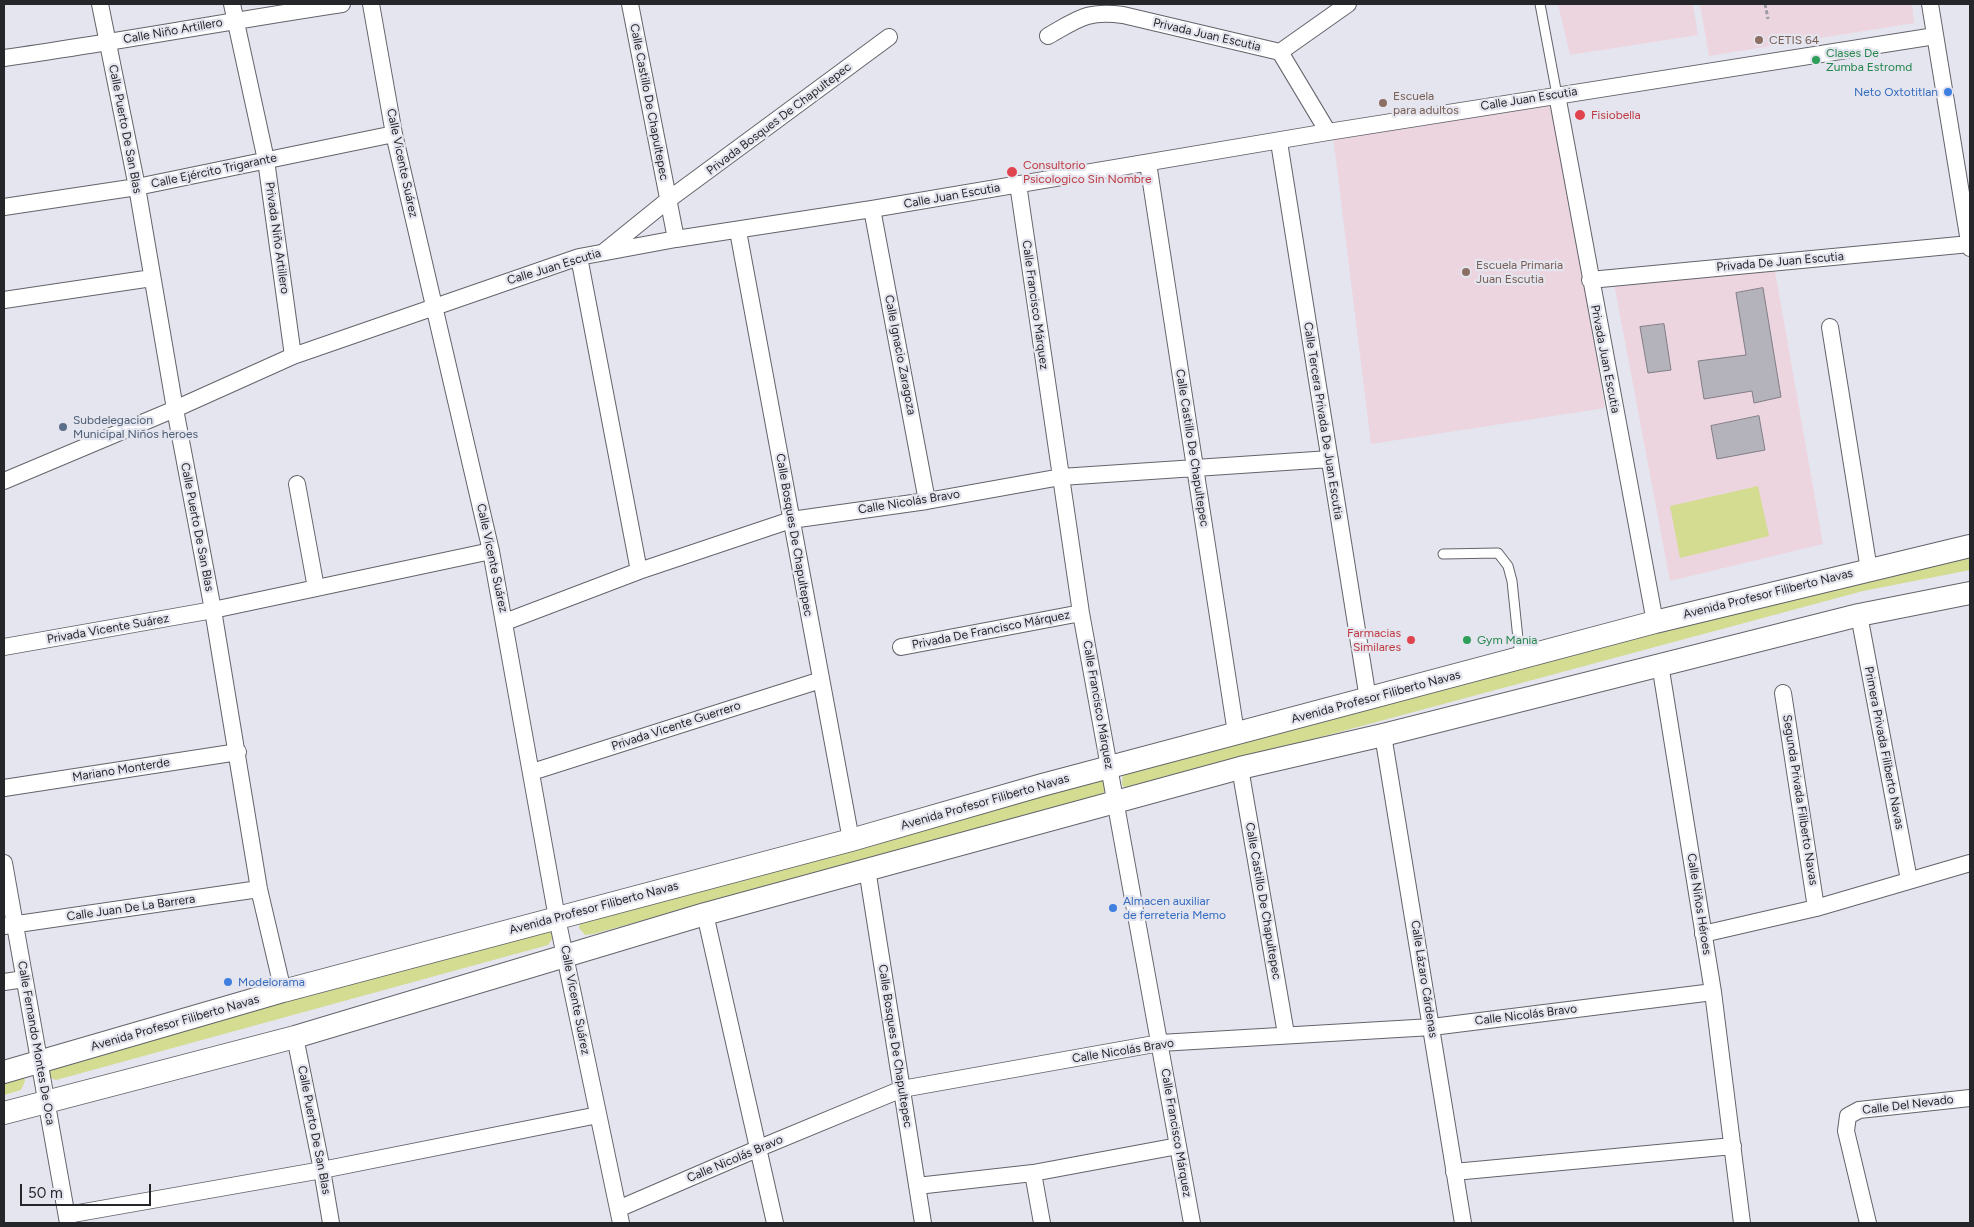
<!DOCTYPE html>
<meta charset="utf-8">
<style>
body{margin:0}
#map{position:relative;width:1974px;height:1227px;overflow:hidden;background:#e4e5ee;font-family:Figtree,sans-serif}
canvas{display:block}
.frame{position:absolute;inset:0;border:5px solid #252629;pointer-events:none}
.scale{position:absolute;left:20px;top:1184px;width:131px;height:22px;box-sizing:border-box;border:2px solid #252629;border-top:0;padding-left:6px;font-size:15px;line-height:18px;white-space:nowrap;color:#252629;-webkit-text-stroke:4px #e4e5ee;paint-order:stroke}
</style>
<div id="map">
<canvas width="1974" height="1227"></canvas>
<div class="frame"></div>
<div class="scale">50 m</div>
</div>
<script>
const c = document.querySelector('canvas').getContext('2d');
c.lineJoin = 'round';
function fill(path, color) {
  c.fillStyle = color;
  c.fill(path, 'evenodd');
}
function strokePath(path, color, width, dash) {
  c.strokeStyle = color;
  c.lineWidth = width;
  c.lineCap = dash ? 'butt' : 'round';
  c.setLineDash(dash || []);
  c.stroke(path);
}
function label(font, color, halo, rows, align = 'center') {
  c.font = font + ' Figtree,sans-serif';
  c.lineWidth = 4.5;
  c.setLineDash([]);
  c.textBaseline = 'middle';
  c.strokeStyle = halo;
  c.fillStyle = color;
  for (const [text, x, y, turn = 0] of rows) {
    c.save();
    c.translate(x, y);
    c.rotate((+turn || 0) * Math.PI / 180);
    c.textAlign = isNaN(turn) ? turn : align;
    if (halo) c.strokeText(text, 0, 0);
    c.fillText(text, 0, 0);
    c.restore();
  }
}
fill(new Path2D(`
 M 1558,4 L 1693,4 L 1698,35 L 1570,55 Z
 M 1700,4 L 1912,4 L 1914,23 L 1709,56 Z
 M 1555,103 L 1605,408 L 1371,444 L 1333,136 Z
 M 1774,265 L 1823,544 L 1670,581 L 1613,278 Z`), '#edd5e0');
fill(new Path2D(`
 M 1758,486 L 1769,536 L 1680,558 L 1670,506 Z
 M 1970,553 L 1970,570 L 1863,591 L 1135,787 L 1126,788 L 1122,785 L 1123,772 L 1857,574 Z
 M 1100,779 L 1104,781 L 1106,790 L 1101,795 L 593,934 L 585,935 L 579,928 L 580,921 Z
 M 553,930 L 554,936 L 548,945 L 56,1080 L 51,1078 L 49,1068 L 55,1061 Z
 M 23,1074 L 25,1081 L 21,1090 L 4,1095 L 4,1076 Z`), '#d3dc91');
const building = new Path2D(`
 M 1763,288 L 1781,397 L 1754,403 L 1752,391 L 1704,399 L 1698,361 L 1746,355 L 1736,293 Z
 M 1664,324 L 1671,370 L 1648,373 L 1640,327 Z
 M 1759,416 L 1765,450 L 1717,459 L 1711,426 Z`);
fill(building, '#b4b2ba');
strokePath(building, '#807e86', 1);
const service = new Path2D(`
 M 1540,4 L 1557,95
 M 1443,554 L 1498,553 L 1508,566 L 1512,581 L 1520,658`);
const minor = new Path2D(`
 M 100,4 L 137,187 L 175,409 L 213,610 L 259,889 L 283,991
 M 232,4 L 266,160 L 293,356
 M 371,4 L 394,134 L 491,551 L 557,918 L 621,1223
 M 630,4 L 676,239
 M 1930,4 L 1970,248
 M 1048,36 C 1078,19 1087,10 1123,15 L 1280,52 L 1328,132
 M 1280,52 L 1348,4
 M 4,58 C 117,42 229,21 342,4
 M 1557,95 L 1655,622
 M 1279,142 L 1368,699
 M 1148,163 L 1236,733
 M 1018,184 L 1081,613 L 1192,1223
 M 4,207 L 137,187 L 394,134
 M 872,209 L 927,501
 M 738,231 L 851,840
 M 605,251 L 668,200 L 889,37
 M 579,257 L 639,571
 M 1590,280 L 1970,244
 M 4,300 L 152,278
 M 1830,327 L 1869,570
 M 4,481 L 175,409 L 293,356 L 579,257 L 676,239 L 872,209 L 1328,132 L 1935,36
 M 297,484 L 316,588
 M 1859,615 L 1909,880
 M 505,622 L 639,571 L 791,520 L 927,501 L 1061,477 L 1330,459
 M 4,647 L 213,610 L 491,551
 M 901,647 L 1081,613
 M 1660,664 L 1713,992 L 1742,1223
 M 1783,693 L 1816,908
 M 1383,735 L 1463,1223
 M 1240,768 L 1286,1034
 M 532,772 L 821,680
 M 4,788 L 238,752
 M 4,863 L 68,1223
 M 867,869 L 923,1223
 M 705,914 L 775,1223
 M 4,926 L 259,889
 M 1703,934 L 1816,908 L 1970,863
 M 4,982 L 24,979
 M 295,1037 L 322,1170 L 331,1223
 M 1454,1172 L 1733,1146
 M 1033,1173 L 1042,1223
 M 917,1186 L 1033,1173 L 1178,1146
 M 618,1209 L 757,1149 L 902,1089 L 1160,1043 L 1432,1027 L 1713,992
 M 67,1215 L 322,1170 L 598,1115
 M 1868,1223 L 1846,1131 L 1848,1116 L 1859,1110 L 1970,1098`);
const secondary = new Path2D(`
 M 4,1072 L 283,991 L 851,840 L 1042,785 L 1655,622 L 1970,546
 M 4,1113 L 295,1037 L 705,914 L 1240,768 L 1383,735 L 1859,615 L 1970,593`);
strokePath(service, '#63646b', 11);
strokePath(minor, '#63646b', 18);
strokePath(secondary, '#63646b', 24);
strokePath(new Path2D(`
 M 1765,4 L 1768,19`), '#9c9da4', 3, [4, 2.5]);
strokePath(service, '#fff', 9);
strokePath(minor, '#fff', 16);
strokePath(secondary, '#fff', 22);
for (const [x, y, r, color] of [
 [1759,40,5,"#8d6e63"],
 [1816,60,5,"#2e9e5b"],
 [1948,92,5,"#3f7fe0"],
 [1383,103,5,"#8d6e63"],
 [1580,115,6,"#e0444e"],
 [1012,172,6,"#e0444e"],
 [1466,272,5,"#8d6e63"],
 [63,427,5,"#5c6f8a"],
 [1411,640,5,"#e0444e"],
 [1467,640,5,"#2e9e5b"],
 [1113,908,5,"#3f7fe0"],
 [228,982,5,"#3f7fe0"]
]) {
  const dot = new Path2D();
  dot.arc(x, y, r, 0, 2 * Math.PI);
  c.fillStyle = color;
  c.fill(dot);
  strokePath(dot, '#e4e5ee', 2);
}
label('12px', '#252629', '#e4e5ee', [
 ["Calle Niño Artillero",173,31,-10],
 ["Privada Juan Escutia",1207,35,13],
 ["Calle Juan Escutia",1529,99,-9],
 ["Calle Castillo De Chapultepec",649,102,79],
 ["Privada Bosques De Chapultepec",779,119,-37],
 ["Calle Puerto De San Blas",125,129,79],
 ["Calle Vicente Suárez",402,163,78],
 ["Calle Ejército Trigarante",214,171,-12],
 ["Calle Juan Escutia",952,196,-10],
 ["Privada Niño Artillero",277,238,82],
 ["Privada De Juan Escutia",1780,262,-5],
 ["Calle Juan Escutia",554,267,-17],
 ["Calle Francisco Márquez",1035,305,82],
 ["Calle Ignacio Zaragoza",900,355,79],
 ["Privada Juan Escutia",1605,359,79],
 ["Calle Tercera Privada De Juan Escutia",1323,421,81],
 ["Calle Castillo De Chapultepec",1192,448,81],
 ["Calle Nicolás Bravo",909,502,-9],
 ["Calle Puerto De San Blas",197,527,79],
 ["Calle Bosques De Chapultepec",794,535,80],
 ["Calle Vicente Suárez",492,558,78],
 ["Avenida Profesor Filiberto Navas",1768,594,-14],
 ["Privada Vicente Suárez",108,629,-10],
 ["Privada De Francisco Márquez",991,630,-11],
 ["Avenida Profesor Filiberto Navas",1376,697,-15],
 ["Calle Francisco Márquez",1098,705,80],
 ["Privada Vicente Guerrero",676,726,-18],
 ["Primera Privada Filiberto Navas",1884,748,79],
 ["Mariano Monterde",121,770,-9],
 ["Segunda Privada Filiberto Navas",1800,800,81],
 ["Avenida Profesor Filiberto Navas",985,802,-16],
 ["Calle Castillo De Chapultepec",1263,901,80],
 ["Calle Niños Héroes",1699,904,81],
 ["Calle Juan De La Barrera",131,908,-8],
 ["Avenida Profesor Filiberto Navas",594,908,-15],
 ["Calle Lázaro Cárdenas",1424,979,81],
 ["Calle Vicente Suárez",575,1000,79],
 ["Calle Nicolás Bravo",1526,1015,-7],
 ["Avenida Profesor Filiberto Navas",175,1023,-16],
 ["Calle Fernando Montes De Oca",36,1043,80],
 ["Calle Bosques De Chapultepec",895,1046,81],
 ["Calle Nicolás Bravo",1123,1051,-9],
 ["Calle Del Nevado",1908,1105,-7],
 ["Calle Puerto De San Blas",314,1130,79],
 ["Calle Francisco Márquez",1176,1133,80],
 ["Calle Nicolás Bravo",735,1159,-23]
]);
label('12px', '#785e54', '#e4e5ee', [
 ["CETIS 64",1769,40],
 ["Escuela",1393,96],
 ["para adultos",1393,110],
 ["Escuela Primaria",1476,265],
 ["Juan Escutia",1476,279]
], 'left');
label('12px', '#27864d', '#e4e5ee', [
 ["Clases De",1826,53],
 ["Zumba Estromd",1826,67],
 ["Gym Mania",1477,640]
], 'left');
label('12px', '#366cbe', '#e4e5ee', [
 ["Neto Oxtotitlan",1938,92,"right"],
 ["Almacen auxiliar",1123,901],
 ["de ferreteria Memo",1123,915],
 ["Modelorama",238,982]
], 'left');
label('12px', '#be3a42', '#e4e5ee', [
 ["Fisiobella",1591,115],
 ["Consultorio",1023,165],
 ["Psicologico Sin Nombre",1023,179],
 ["Farmacias",1401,633,"right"],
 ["Similares",1401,647,"right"]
], 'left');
label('12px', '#4e5e75', '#e4e5ee', [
 ["Subdelegacion",73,420],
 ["Municipal Niños heroes",73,434]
], 'left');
</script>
